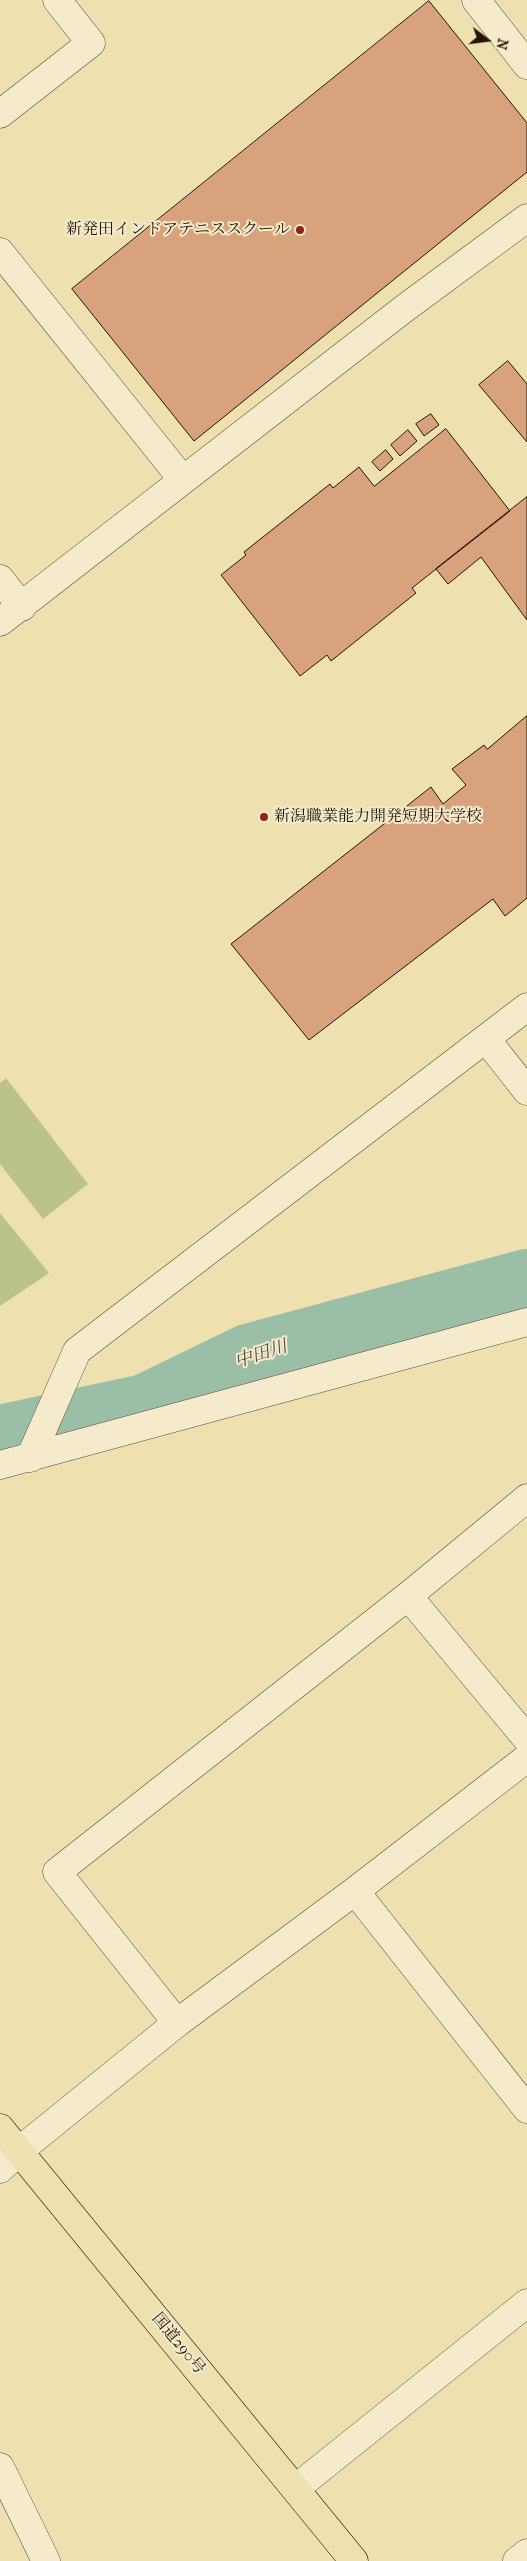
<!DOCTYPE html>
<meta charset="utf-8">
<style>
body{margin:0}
#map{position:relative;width:527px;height:2561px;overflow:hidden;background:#efe0b0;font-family:"IM FELL French Canon",serif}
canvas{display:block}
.north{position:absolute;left:462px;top:15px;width:50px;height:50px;-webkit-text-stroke:4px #f5ebcc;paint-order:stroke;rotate:105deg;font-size:14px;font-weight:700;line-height:20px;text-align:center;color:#25140a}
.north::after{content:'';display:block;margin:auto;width:18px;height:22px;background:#25140a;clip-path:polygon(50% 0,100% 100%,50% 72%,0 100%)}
</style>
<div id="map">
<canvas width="527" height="2561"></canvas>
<div class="north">N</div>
</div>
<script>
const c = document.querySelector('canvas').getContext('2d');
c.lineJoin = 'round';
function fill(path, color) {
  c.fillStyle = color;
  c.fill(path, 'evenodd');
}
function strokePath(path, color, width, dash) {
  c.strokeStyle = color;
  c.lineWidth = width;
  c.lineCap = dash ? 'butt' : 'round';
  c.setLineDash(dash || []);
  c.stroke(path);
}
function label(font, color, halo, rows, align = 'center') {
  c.font = font + ' "IM FELL French Canon","Noto Serif JP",serif';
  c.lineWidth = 4;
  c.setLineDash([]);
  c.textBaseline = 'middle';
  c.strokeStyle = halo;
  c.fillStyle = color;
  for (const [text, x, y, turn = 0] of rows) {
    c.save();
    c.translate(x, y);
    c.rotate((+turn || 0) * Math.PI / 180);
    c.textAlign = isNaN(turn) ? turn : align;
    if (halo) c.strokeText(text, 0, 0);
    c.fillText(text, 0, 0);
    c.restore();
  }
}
fill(new Path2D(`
 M 6,1078 L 88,1184 L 43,1219 L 0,1164 L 0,1083 Z
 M 0,1213 L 49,1273 L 0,1306 Z`), '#bbc28a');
strokePath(new Path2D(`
 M 0,1437 L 145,1406 L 248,1356 L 527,1281`), '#9bbea6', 64);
const building = new Path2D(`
 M 429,1 L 527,123 L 527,172 L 194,441 L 72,289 Z
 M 508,361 L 527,384 L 527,442 L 479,385 Z
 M 431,414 L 439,425 L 424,436 L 416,424 Z
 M 446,429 L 510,511 L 412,588 L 416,593 L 331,661 L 327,655 L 300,676 L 221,575 L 246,555 L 244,552 L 330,484 L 333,488 L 359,467 L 374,486 Z
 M 408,430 L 417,441 L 400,456 L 391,445 Z
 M 386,450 L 393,459 L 380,471 L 372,462 Z
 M 527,497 L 527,620 L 481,557 L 448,584 L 436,569 Z
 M 527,716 L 527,898 L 505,916 L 493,899 L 309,1040 L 231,944 L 431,787 L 443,804 L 466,785 L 452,769 L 484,745 L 487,749 Z`);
fill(building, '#d8a27c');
strokePath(building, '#25140a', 1);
const minor = new Path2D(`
 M 476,0 L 527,65
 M 0,114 L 91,43 L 57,0
 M 0,252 L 183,480
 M 0,579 L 22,607
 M 0,622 L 405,308 L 527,218
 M 486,1039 L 527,1091
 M 30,1458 L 77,1351 L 527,1007
 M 0,1465 L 527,1322
 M 408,1596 L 527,1739
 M 355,1891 L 527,2109
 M 177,2023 L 57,1872 L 408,1596 L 527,1498
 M 0,2169 L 19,2151 L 177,2023 L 355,1891 L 527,1758
 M 296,2488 L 527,2303
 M 517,2561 L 527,2553`);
const tertiary = new Path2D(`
 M 0,2467 L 46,2561`);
const trunk = new Path2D(`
 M 0,2128 L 354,2561`);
strokePath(minor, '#584734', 29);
strokePath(tertiary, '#584734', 29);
strokePath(trunk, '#25140a', 29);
strokePath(minor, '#f5ebcc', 28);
strokePath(tertiary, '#f5ebcc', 28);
strokePath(trunk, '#efe0b0', 28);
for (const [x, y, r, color] of [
 [300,230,5,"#8f2418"],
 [264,817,5,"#8f2418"]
]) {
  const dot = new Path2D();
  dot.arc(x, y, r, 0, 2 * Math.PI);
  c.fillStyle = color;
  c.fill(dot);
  strokePath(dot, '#f5ebcc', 2);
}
label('16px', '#25140a', '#f5ebcc', [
 ["新発田インドアテニススクール",290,230],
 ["新潟職業能力開発短期大学校",274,817,"left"]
], 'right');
label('16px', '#25140a', '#f5ebcc', [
 ["国道290号",178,2344,51]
]);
label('italic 18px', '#4e5041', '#f5ebcc', [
 ["中田川",261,1355,-18]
]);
</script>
